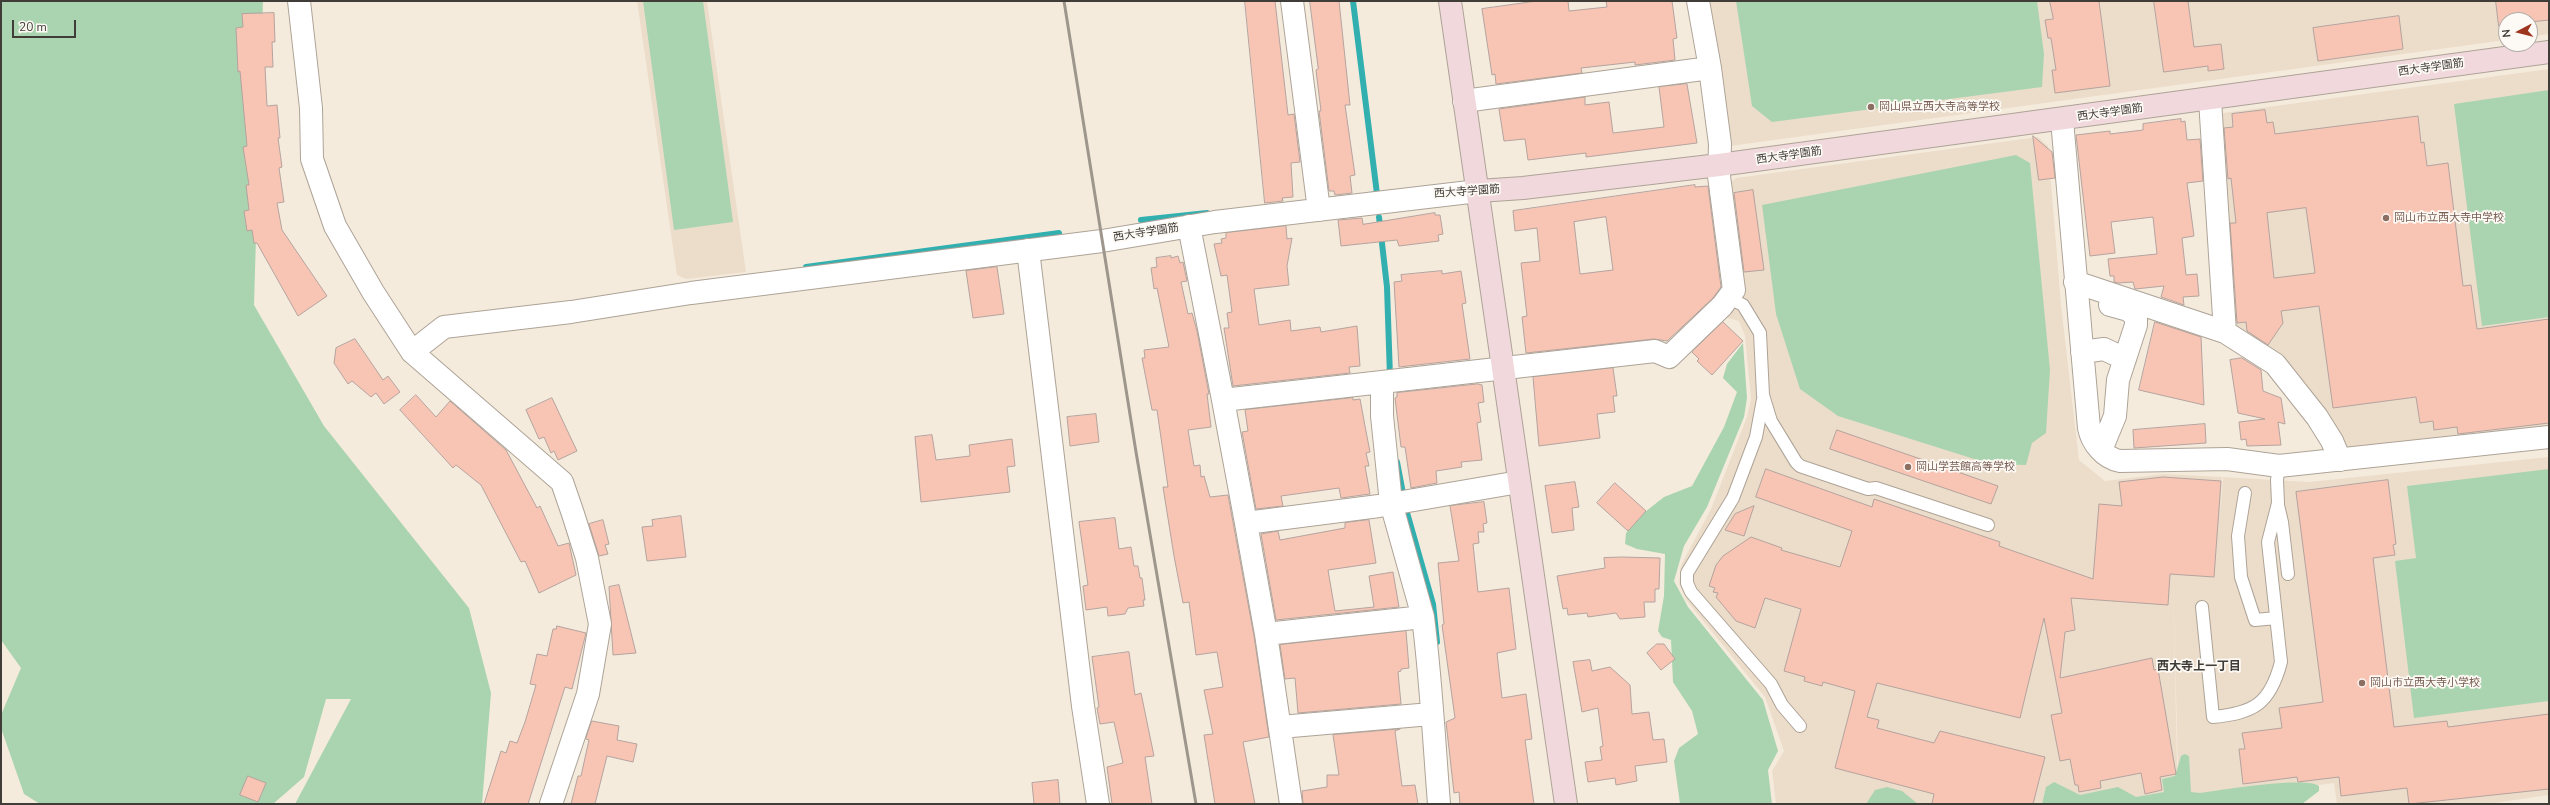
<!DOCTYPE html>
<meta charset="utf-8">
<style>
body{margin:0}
#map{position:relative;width:2550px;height:805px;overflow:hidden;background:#f5ebdd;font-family:"Nunito Sans",sans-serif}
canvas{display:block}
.frame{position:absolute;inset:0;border:2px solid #403c37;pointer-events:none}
.north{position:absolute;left:2498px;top:12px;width:40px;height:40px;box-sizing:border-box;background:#fdf9f4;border:1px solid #b1ada8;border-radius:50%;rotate:263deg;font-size:11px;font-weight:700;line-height:16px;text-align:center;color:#403c37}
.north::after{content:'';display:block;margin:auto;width:14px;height:18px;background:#9e351e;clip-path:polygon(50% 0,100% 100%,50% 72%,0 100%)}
.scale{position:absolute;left:12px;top:20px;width:64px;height:18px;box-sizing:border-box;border:2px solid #403c37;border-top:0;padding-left:5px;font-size:12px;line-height:14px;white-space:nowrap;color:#403c37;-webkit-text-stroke:3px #fdf9f4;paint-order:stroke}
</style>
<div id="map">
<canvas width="2550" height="805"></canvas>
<div class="frame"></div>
<div class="north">N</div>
<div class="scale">20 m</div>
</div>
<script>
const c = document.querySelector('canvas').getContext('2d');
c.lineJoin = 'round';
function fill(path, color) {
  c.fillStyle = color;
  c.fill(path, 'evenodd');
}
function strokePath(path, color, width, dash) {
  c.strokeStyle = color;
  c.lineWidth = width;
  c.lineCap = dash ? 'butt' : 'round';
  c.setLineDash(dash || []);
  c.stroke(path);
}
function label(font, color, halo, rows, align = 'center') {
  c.font = font + ' "Nunito Sans","Noto Sans JP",sans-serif';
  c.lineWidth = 3.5;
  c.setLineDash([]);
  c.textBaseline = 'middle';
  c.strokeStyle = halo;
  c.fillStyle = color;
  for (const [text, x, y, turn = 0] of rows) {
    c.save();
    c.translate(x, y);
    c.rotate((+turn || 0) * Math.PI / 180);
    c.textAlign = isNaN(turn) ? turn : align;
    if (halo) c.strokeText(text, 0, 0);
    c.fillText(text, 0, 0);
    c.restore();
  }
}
fill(new Path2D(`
 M 637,1 L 707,1 L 746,272 L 686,279 L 677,275 Z
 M 1707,1 L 2549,1 L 2549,34 L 2530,37 L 2530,20 L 2506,20 L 2506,40 L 1730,146 Z
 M 2549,69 L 2549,427 L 2345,449 L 2228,322 L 2216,114 Z
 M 2038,137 L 2048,146 L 2061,305 L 2079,460 L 2105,481 L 2164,474 L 2222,477 L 2220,519 L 2223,477 L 2309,482 L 2549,457 L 2549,795 L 2487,804 L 2337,804 L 2334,783 L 2179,804 L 2173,582 L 2207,582 L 2173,582 L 2178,804 L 1776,804 L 1772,771 L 1784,751 L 1765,697 L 1687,601 L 1679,584 L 1681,565 L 1711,509 L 1747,417 L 1751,399 L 1745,336 L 1739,321 L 1720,316 L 1740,293 L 1726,186 L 1736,178 Z`), '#ecddca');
fill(new Path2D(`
 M 1,1 L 263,1 L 254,305 L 324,426 L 469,608 L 491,693 L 482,804 L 295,804 L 351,699 L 326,699 L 304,777 L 273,804 L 40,804 L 24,794 L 1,728 L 1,715 L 21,668 L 1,640 Z
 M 643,1 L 703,1 L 733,222 L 674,230 Z
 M 1736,1 L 2037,1 L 2044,54 L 2042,87 L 1772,122 L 1752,106 Z
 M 2549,90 L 2549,317 L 2482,326 L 2454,104 Z
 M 2016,155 L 2030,163 L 2050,370 L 2046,433 L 2032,443 L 2026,465 L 1990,464 L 1838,416 L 1800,389 L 1776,314 L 1762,205 Z
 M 1743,343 L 1747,398 L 1744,417 L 1707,507 L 1684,546 L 1674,581 L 1688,607 L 1763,700 L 1778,751 L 1768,770 L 1772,804 L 1680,804 L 1674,761 L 1679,748 L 1698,734 L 1692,711 L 1673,682 L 1671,640 L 1662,637 L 1658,631 L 1664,596 L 1665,554 L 1637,549 L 1625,544 L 1626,533 L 1645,512 L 1664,497 L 1692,486 L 1724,427 L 1737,392 L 1723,378 L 1727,364 Z
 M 2549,469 L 2549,701 L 2414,718 L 2395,561 L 2416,558 L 2407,486 Z
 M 2185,754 L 2189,756 L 2191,792 L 2200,793 C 2220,790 2307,776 2319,786 L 2319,791 L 2302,804 L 2042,804 L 2046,787 L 2054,782 L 2080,795 L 2118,787 L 2136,797 L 2164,792 L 2162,779 L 2175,776 L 2181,756 Z
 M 1887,787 L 1902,791 L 1918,804 L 1866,804 L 1875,790 Z`), '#aad4b0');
strokePath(new Path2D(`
 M 1353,1 L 1377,194 L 1371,195
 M 1379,217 L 1387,287 L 1390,377
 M 1141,220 L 1207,213
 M 806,267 L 1059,233
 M 1397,462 L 1406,509 L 1433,604 L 1437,642`), '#32b0b0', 6);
const building = new Path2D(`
 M 1245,1 L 1275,1 L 1288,115 L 1294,114 L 1300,162 L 1291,163 L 1293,197 L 1282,198 L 1283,201 L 1265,203 Z
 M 1310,1 L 1339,1 L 1350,105 L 1345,105 L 1355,175 L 1350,176 L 1352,193 L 1335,195 L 1334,191 L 1329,191 L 1319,111 L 1321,111 L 1316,70 L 1318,69 Z
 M 1537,1 L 1568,1 L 1569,11 L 1607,7 L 1606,1 L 1672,1 L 1677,38 L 1673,39 L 1675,60 L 1635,65 L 1635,62 L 1581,68 L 1582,73 L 1496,84 L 1495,74 L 1492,75 L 1482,9 Z
 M 2050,1 L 2099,1 L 2110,86 L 2055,93 L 2052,70 L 2056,70 L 2051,38 L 2048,38 L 2045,20 L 2053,19 Z
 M 2154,1 L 2188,1 L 2194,47 L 2221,44 L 2224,69 L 2208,71 L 2208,66 L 2164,72 Z
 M 2496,1 L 2549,1 L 2549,20 L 2530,22 L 2530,20 L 2506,20 L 2506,25 L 2499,26 Z
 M 274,13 L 275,42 L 272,42 L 273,67 L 265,67 L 267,106 L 277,105 L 280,138 L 278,138 L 282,167 L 279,168 L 284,202 L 277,203 L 282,230 L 327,296 L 298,316 L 257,243 L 254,243 L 252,230 L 247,231 L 244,211 L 249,210 L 246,185 L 249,185 L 243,147 L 247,146 L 240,71 L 238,72 L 236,28 L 243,27 L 242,14 Z
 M 2399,16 L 2403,49 L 2318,61 L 2313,28 Z
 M 1687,84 L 1697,143 L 1586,157 L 1586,153 L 1528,160 L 1525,139 L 1504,141 L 1499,109 L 1585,97 L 1585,105 L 1609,102 L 1613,133 L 1664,127 L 1659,87 Z
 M 2265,110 L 2267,123 L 2273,122 L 2275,134 L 2418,116 L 2421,143 L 2424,142 L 2427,166 L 2448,163 L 2463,286 L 2471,285 L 2477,329 L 2549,319 L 2549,423 L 2458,434 L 2457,427 L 2434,430 L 2433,421 L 2420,423 L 2416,397 L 2333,408 L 2319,306 L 2281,311 L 2283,323 L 2268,345 L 2247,331 L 2246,322 L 2237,323 L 2230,223 L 2236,223 L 2231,178 L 2228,179 L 2224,128 L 2233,127 L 2232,114 ZM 2306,208 L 2315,273 L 2274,278 L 2267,213 Z
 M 2181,119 L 2181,122 L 2185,121 L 2187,140 L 2200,139 L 2203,181 L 2187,183 L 2194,236 L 2182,238 L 2186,275 L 2197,274 L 2199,296 L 2183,297 L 2184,305 L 2161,297 L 2164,286 L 2135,289 L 2133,282 L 2119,283 L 2114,282 L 2114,276 L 2110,276 L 2108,259 L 2157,254 L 2153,217 L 2111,222 L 2115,253 L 2090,256 L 2076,135 L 2110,131 L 2110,134 L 2143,130 L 2143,124 Z
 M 2033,136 L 2052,152 L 2055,178 L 2039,180 Z
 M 1695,185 L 1695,187 L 1708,186 L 1721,287 L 1713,298 L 1667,341 L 1654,339 L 1526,353 L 1522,317 L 1527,316 L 1521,263 L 1540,261 L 1537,228 L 1515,231 L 1513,211 ZM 1606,217 L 1613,270 L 1580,274 L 1574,222 Z
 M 1753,190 L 1764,270 L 1744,272 L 1734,193 Z
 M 1435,213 L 1435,215 L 1440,215 L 1443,234 L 1438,235 L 1439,241 L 1399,246 L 1397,240 L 1341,246 L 1338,220 L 1362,218 L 1363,224 Z
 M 1286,226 L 1287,239 L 1292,238 L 1287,266 L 1289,285 L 1254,289 L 1259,325 L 1290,320 L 1291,331 L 1320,327 L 1321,332 L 1357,326 L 1360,366 L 1349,367 L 1350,373 L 1233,386 L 1224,328 L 1229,328 L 1227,313 L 1232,312 L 1227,275 L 1221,276 L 1214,244 L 1222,243 L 1221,239 L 1226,238 L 1226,233 Z
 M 1171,256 L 1171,258 L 1178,256 L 1180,263 L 1183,262 L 1187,281 L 1181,282 L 1188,314 L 1192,313 L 1197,331 L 1209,394 L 1207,394 L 1211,427 L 1188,430 L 1194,466 L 1200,465 L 1201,477 L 1204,476 L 1210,497 L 1228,495 L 1254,636 L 1269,737 L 1243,742 L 1255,804 L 1215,804 L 1204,735 L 1213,734 L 1204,690 L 1223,687 L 1217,652 L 1196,655 L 1189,602 L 1183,603 L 1174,556 L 1163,487 L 1168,487 L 1157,410 L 1152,410 L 1142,358 L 1145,358 L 1144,350 L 1169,347 L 1157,288 L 1154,289 L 1151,268 L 1157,267 L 1156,258 Z
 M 997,267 L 1004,314 L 973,318 L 966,271 Z
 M 1442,271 L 1442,274 L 1461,271 L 1466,303 L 1462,304 L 1470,359 L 1399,367 L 1394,282 L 1402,281 L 1401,275 Z
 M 1723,322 L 1743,341 L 1712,375 L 1697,361 L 1699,359 L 1692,352 Z
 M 2155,322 L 2201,337 L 2204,405 L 2139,390 Z
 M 355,339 L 383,380 L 388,376 L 400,392 L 384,404 L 376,393 L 371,397 L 352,381 L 348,384 L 334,363 L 336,348 Z
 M 2242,358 L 2261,370 L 2263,391 L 2281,398 L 2285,424 L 2278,422 L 2281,445 L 2247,446 L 2246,439 L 2241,440 L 2239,422 L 2265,419 L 2238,413 L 2230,360 Z
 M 1613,368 L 1617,396 L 1613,396 L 1615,412 L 1597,414 L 1600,438 L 1539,446 L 1533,377 Z
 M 1478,384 L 1482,385 L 1484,402 L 1478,403 L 1481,422 L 1477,423 L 1482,460 L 1461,462 L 1462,467 L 1436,471 L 1437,483 L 1411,488 L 1405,447 L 1401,447 L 1395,398 L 1397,397 L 1397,393 Z
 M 416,395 L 436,417 L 450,401 L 506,450 L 537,508 L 540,506 L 558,546 L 569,543 L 576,575 L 539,593 L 525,561 L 521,562 L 481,485 L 456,465 L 453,468 L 400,410 Z
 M 552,398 L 577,451 L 558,460 L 554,451 L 551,453 L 544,437 L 539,439 L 526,410 Z
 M 1353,398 L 1353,400 L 1360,399 L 1365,426 L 1370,452 L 1366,453 L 1369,466 L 1365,466 L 1370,494 L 1341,498 L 1339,488 L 1281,496 L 1283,506 L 1256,509 L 1242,432 L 1248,431 L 1245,410 Z
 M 1096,414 L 1099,442 L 1070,446 L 1067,417 Z
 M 2205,424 L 2206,443 L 2134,448 L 2133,430 Z
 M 1837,430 L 1998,486 L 1991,504 L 1830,449 Z
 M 932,435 L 936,460 L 970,456 L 969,445 L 1012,439 L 1015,466 L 1007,467 L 1010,492 L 921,502 L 915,437 Z
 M 1766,469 L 1872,507 L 1874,499 L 2000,542 L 1999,546 L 2093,579 L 2099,504 L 2122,506 L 2119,482 L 2163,477 L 2221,481 L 2214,577 L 2170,574 L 2168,605 L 2071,598 L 2075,630 L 2065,632 L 2060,678 L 2152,658 L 2154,670 L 2158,669 L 2176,774 L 2160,777 L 2162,790 L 2145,794 L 2141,773 L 2100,781 L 2101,788 L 2079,792 L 2078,785 L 2075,785 L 2070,759 L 2060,761 L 2051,715 L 2062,713 L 2044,618 L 2020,718 L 1877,683 L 1867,717 L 1879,720 L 1877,728 L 1934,743 L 1940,731 L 2045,757 L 2033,804 L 1932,804 L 1934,794 L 1835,768 L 1855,691 L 1823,682 L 1822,686 L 1804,681 L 1805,677 L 1784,671 L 1801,609 L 1765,598 L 1755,628 L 1736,621 L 1716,597 L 1718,593 L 1713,592 L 1715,588 L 1709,586 L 1716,565 L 1723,556 L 1751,537 L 1782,548 L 1781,550 L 1840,567 L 1852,531 L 1756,497 Z
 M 2388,480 L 2396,544 L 2393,545 L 2395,555 L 2373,558 L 2394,727 L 2447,721 L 2448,727 L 2549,714 L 2549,789 L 2409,804 L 2407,788 L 2341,796 L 2339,777 L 2298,782 L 2297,777 L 2243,784 L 2239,749 L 2245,749 L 2242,733 L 2282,728 L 2279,708 L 2323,702 L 2296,492 Z
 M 1575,482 L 1579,507 L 1572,508 L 1574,530 L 1552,533 L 1545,486 Z
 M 1615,483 L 1646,511 L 1628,531 L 1597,503 Z
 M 1484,502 L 1487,523 L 1483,524 L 1484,532 L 1478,532 L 1479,543 L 1473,544 L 1478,592 L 1509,588 L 1516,649 L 1497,653 L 1502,698 L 1526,694 L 1532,739 L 1525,740 L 1534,804 L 1460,804 L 1459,792 L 1454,793 L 1446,722 L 1455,718 L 1442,625 L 1444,624 L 1438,563 L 1459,561 L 1450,506 Z
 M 1754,506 L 1744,536 L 1725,530 L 1735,514 Z
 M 681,516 L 686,557 L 647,561 L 642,527 L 653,526 L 652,520 Z
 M 1115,518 L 1119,549 L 1131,547 L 1134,566 L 1138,566 L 1140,578 L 1142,578 L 1145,600 L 1143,600 L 1144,606 L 1128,608 L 1125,614 L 1108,616 L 1107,607 L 1086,610 L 1083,586 L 1088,585 L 1079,522 Z
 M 603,520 L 609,544 L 605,545 L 608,554 L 599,556 L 589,524 Z
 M 1369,520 L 1376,563 L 1328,570 L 1335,611 L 1374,607 L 1369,576 L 1393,572 L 1399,607 L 1276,620 L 1261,534 L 1278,531 L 1280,540 L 1345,528 L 1345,523 Z
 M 1622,557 L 1660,558 L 1659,589 L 1655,589 L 1655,602 L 1644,602 L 1645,617 L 1620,619 L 1616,613 L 1588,617 L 1587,613 L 1568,615 L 1567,608 L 1563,609 L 1557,576 L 1605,568 L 1604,558 Z
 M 619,585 L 636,653 L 613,655 L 609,587 Z
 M 557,626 L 586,633 L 572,689 L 565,687 L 528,804 L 484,804 L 501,751 L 506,753 L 510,741 L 517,743 L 525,722 L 536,685 L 530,684 L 537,654 L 547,656 L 553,629 L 556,629 Z
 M 1406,631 L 1409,668 L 1401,669 L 1401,671 L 1398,672 L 1401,704 L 1298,713 L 1295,678 L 1285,679 L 1280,645 Z
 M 1657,644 L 1664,644 L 1675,659 L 1661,670 L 1647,653 Z
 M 1129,652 L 1135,695 L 1141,693 L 1154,756 L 1145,757 L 1152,804 L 1112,804 L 1107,767 L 1123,763 L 1114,722 L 1100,724 L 1097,708 L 1099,707 L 1092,657 Z
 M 1590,660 L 1592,671 L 1610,667 L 1630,685 L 1632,714 L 1649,712 L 1653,740 L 1664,739 L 1667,762 L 1635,766 L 1637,781 L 1616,785 L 1615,778 L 1588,782 L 1585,762 L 1602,760 L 1600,747 L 1603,746 L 1598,708 L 1582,712 L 1573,662 Z
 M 592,721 L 619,726 L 617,740 L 637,744 L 633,762 L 607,756 L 595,804 L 571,804 L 578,776 L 581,776 L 589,740 L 586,739 Z
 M 1400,729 L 1395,731 L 1402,786 L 1415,785 L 1418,804 L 1303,804 L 1302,791 L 1327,787 L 1327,775 L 1339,775 L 1333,735 Z
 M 248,776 L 266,783 L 258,802 L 240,795 Z
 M 1058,780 L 1060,804 L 1034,804 L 1032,783 Z`);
fill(building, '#f8c5b4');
strokePath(building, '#b4a39e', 1);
const lane = new Path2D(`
 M 1729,298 L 1743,305 L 1760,333 L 1763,395 L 1771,421 L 1796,462 L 1800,466 L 1868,489 L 1876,488 L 1988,525
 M 1763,399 L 1756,437 L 1733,498 L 1687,573 L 1687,583 L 1691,592 L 1771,684 L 1782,705 L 1800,726
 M 2245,493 L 2238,536 L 2241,577 L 2255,620 L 2276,618
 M 2278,505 L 2282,522 L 2288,574
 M 2202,607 L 2213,717 C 2254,713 2270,704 2281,662 L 2268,542 L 2278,503 L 2277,480 L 2279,466`);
const street = new Path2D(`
 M 299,1 L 311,108 L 312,159 L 335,226 L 373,292 L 412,352 L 562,482 L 573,514 L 587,558 L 600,624 L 588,694 L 551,804
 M 1292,1 L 1319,210
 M 2210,100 L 2225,332
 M 1464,101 L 1710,68
 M 2062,120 L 2089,428 C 2092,443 2104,458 2120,461 L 2227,459 L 2279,466 L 2549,437
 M 1189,226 L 1223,400
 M 1028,250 L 1083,706 L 1098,804
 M 2075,282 L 2225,332 L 2275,364 L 2317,417 L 2332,441 L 2340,460
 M 412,352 L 444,327 L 571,312 L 691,293 L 1102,241 L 1215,222 L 1478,191
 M 2082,352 L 2104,349 L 2125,359
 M 2101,450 L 2115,416 L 2118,380 L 2136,325 L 2136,316 L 2128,310 L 2110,305
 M 1246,523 L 1223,400 L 1382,382
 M 1423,617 C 1431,679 1434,741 1439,804
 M 1266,634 L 1423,617 L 1391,503 L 1382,416 L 1382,382 L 1655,351 L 1669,357 L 1722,306 L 1734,290 L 1719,176 L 1720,144 L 1710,68 L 1698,1
 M 1280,727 L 1431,714
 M 1291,804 L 1266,634 L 1246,523 L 1379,506 L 1519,482`);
const secondary = new Path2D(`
 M 1450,1 L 1566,804
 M 1478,191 L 1523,188 L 1719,165 L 2549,52`);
strokePath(lane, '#ada397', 14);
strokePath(street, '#ada397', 24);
strokePath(secondary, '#ada397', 24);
strokePath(lane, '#fff', 12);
strokePath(street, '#fff', 22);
strokePath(secondary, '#f0d8dc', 22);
strokePath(new Path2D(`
 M 1064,1 L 1136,452 L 1196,804`), '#9d968c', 3);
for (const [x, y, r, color] of [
 [1871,107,4,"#8d6e63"],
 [2386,218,4,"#8d6e63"],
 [1908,467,4,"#8d6e63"],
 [2362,683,4,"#8d6e63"]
]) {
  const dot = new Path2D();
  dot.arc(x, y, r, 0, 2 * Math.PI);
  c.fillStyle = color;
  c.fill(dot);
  strokePath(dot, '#fdf9f4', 1.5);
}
label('11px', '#403c37', '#fdf9f4', [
 ["西大寺学園筋",2431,68,-8],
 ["西大寺学園筋",2110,113,-8],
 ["西大寺学園筋",1789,156,-8],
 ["西大寺学園筋",1467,192,-4],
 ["西大寺学園筋",1146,233,-9]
]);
label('11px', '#785e54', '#fdf9f4', [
 ["岡山県立西大寺高等学校",1879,107],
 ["岡山市立西大寺中学校",2394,218],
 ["岡山学芸館高等学校",1916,467],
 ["岡山市立西大寺小学校",2370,683]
], 'left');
label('bold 12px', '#403c37', '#fdf9f4', [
 ["西大寺上一丁目",2199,667]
]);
</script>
